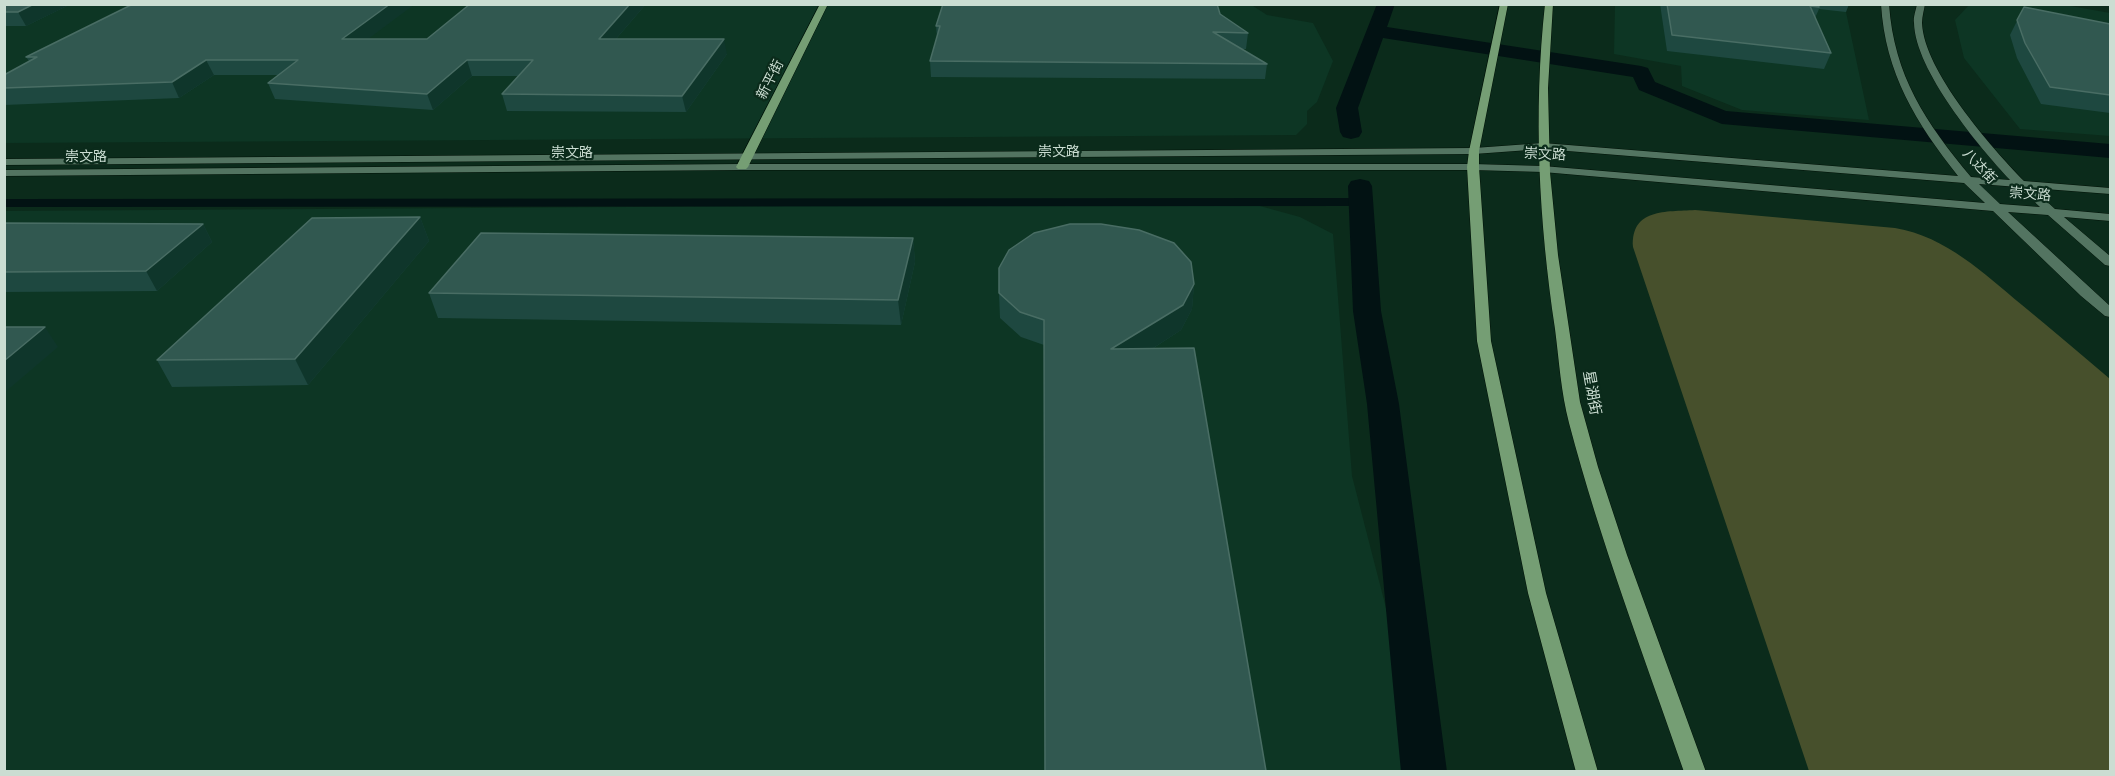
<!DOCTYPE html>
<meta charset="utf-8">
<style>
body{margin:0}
#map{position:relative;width:2115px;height:776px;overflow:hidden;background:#0b2b1b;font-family:"Roboto Condensed",sans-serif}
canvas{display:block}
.frame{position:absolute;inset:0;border:6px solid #cbddd2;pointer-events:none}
</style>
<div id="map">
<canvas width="2115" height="776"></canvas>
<div class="frame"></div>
</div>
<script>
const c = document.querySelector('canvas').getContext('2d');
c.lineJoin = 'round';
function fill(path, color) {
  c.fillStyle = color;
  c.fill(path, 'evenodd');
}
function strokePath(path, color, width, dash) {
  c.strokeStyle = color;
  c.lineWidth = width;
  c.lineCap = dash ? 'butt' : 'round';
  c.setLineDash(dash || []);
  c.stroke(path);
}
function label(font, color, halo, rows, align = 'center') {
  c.font = font + ' "Roboto Condensed","Noto Sans SC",sans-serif';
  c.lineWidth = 4.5;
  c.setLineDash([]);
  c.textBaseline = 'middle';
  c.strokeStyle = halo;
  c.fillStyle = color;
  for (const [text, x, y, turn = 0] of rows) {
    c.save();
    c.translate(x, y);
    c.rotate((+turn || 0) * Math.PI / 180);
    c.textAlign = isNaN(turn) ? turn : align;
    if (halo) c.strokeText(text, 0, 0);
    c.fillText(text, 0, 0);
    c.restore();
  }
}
fill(new Path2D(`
 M 1250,4 L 1267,15 L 1313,23 L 1333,61 L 1317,102 L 1307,111 L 1307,124 L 1296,135 L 5,143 L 4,5 Z
 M 1970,4 L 2065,5 L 2110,13 L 2110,136 L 2020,129 L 1964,58 L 1955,20 Z
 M 1615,5 L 1849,5 L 1846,12 L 1869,120 L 1742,110 L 1682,86 L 1681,66 L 1614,54 Z
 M 1249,203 L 1300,217 L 1333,234 L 1352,476 L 1428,771 L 5,771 L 4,211 Z`), '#0d3624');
fill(new Path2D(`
 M 1695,210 L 1895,228 C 1947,237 1983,273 2022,305 C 2052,330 2081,354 2110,379 L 2110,771 L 1809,771 L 1633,247 C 1631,208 1666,212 1695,210 Z`), '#47502c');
strokePath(new Path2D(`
 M 4,203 L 1362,202`), '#021213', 8);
fill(new Path2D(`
 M 1377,4 L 1395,4 L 1387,27 L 1641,66 L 1648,68 L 1655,82 L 1726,111 L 2110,144 L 2110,158 L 1722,124 L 1639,90 L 1633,77 L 1383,38 L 1358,108 L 1362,132 L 1359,137 L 1351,139 L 1343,137 L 1340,132 L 1336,108 Z
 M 1360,179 L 1369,181 L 1372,186 L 1381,311 L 1399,404 L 1447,772 L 1401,772 L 1367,404 L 1353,311 L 1348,186 L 1351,181 Z`), '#021213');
const minor = new Path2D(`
 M 1881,4 L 1889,4 C 1894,76 1926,123 1971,177 L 2010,180 C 1979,147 1915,70 1914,23 C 1913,17 1916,10 1917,4 L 1925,4 C 1924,10 1922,17 1922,23 C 1924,71 1991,147 2024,181 L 2110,188 L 2110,194 L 2032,188 L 2055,209 L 2110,214 L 2110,221 L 2064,217 L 2110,256 L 2110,266 L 2105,265 L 2048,215 L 2008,212 L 2110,306 L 2110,317 L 2105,316 L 2081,296 L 1993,211 L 1543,172 L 1473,170 L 742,170 L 4,176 L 4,170 L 742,164 L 1473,164 L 1543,166 L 1985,203 L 1964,183 L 1543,149 L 1474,154 L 4,165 L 4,159 L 1474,148 L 1543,143 L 1958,176 C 1916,123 1885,73 1881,4 ZM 1979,184 L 2018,187 L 2040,207 L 2000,204 Z`);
const major = new Path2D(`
 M 820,4 L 828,4 L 748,167 L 746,169 L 738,169 L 736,167 Z
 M 1500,4 L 1508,4 L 1479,151 L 1479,167 L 1491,341 L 1546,593 L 1598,772 L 1576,772 L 1528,593 L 1477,341 L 1467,167 L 1469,151 Z
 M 1545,4 L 1553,4 L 1548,88 L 1550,172 L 1558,255 L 1580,402 L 1598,467 L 1627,555 L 1706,772 L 1684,772 C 1644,656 1600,541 1569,423 C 1561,393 1559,360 1555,329 C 1539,221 1533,114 1545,4 Z`);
strokePath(minor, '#001207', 1);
strokePath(major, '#001207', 1);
fill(minor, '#537461');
fill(major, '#759e74');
fill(new Path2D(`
 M 4,4 L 71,4 L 26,26 L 4,26 Z
 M 470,4 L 646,4 L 616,39 L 727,54 L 686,112 L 507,111 L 502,94 L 518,76 L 472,76 L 433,110 L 275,99 L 268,83 L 278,75 L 214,75 L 179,98 L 4,105 L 4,75 L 29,61 L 26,57 L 368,39 L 427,39 Z
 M 1660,4 L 1849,4 L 1846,12 L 1819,9 L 1815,18 L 1831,53 L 1824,69 L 1667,51 Z
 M 2024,7 L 2110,24 L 2110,113 L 2041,104 L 2017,58 L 2010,35 Z
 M 1220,14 L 1248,33 L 1246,49 L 1241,49 L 1267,64 L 1265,79 L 931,77 L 930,61 L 937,37 L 936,26 Z
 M 420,217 L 429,241 L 308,385 L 172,387 L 157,360 Z
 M 4,223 L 203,224 L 212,242 L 157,291 L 4,292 Z
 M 913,238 L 915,262 L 901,325 L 438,318 L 429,293 Z
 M 1194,284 L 1192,309 L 1181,330 L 1152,349 L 1266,771 L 1044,345 L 1021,337 L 1000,318 L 999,293 Z`), '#1e4840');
fill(new Path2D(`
 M 34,4 L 71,4 L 26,26 L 18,12 Z
 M 390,4 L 415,4 L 348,54 L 342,39 Z
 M 630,4 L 646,4 L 603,54 L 599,39 Z
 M 724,39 L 727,54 L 686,112 L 682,96 Z
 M 206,60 L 214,75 L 179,98 L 172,82 Z
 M 467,60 L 472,76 L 433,110 L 427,94 Z
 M 420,217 L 429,241 L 308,385 L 295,359 Z
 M 203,224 L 212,242 L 157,291 L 146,271 Z
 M 913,238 L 915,262 L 901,325 L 898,300 Z
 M 1194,284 L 1192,309 L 1181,330 L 1110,376 L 1111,349 Z
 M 45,327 L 58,347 L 4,393 L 4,361 Z`), '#0f362b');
const building = new Path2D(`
 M 4,4 L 34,4 L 18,12 L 4,12 Z
 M 133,4 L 390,4 L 342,39 L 427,39 L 470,4 L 630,4 L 599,39 L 724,39 L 682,96 L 502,94 L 533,60 L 467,60 L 427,94 L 268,83 L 298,60 L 206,60 L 172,82 L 4,88 L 4,75 L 37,57 L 26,57 Z
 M 943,4 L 1217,4 L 1220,14 L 1248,33 L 1213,32 L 1267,64 L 930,61 L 940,26 L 936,26 Z
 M 1667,4 L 1818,4 L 1819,7 L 1810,6 L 1831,53 L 1672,35 Z
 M 2024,7 L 2110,24 L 2110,95 L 2050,87 L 2025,43 L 2017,20 Z
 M 420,217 L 295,359 L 157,360 L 312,218 Z
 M 4,223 L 203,224 L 146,271 L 4,272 Z
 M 1070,224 L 1101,224 L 1139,230 L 1174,243 L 1191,262 L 1194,284 L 1183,305 L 1111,349 L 1194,348 L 1266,771 L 1045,771 L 1044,320 L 1020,312 L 999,293 L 999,268 L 1009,250 L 1034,233 Z
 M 481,233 L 913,238 L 898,300 L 429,293 Z
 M 4,327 L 45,327 L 4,361 Z`);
fill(building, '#315850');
strokePath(building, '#496d64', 1.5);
label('14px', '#cbddd2', '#0b2b1b', [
 ["新平街",771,80,-63],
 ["崇文路",1059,152],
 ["崇文路",572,153],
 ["崇文路",1545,155,3],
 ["崇文路",86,157],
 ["八达街",1979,167,47],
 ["崇文路",2030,195,5]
]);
label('15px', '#cbddd2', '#0b2b1b', [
 ["星湖街",1591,393,80]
]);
</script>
